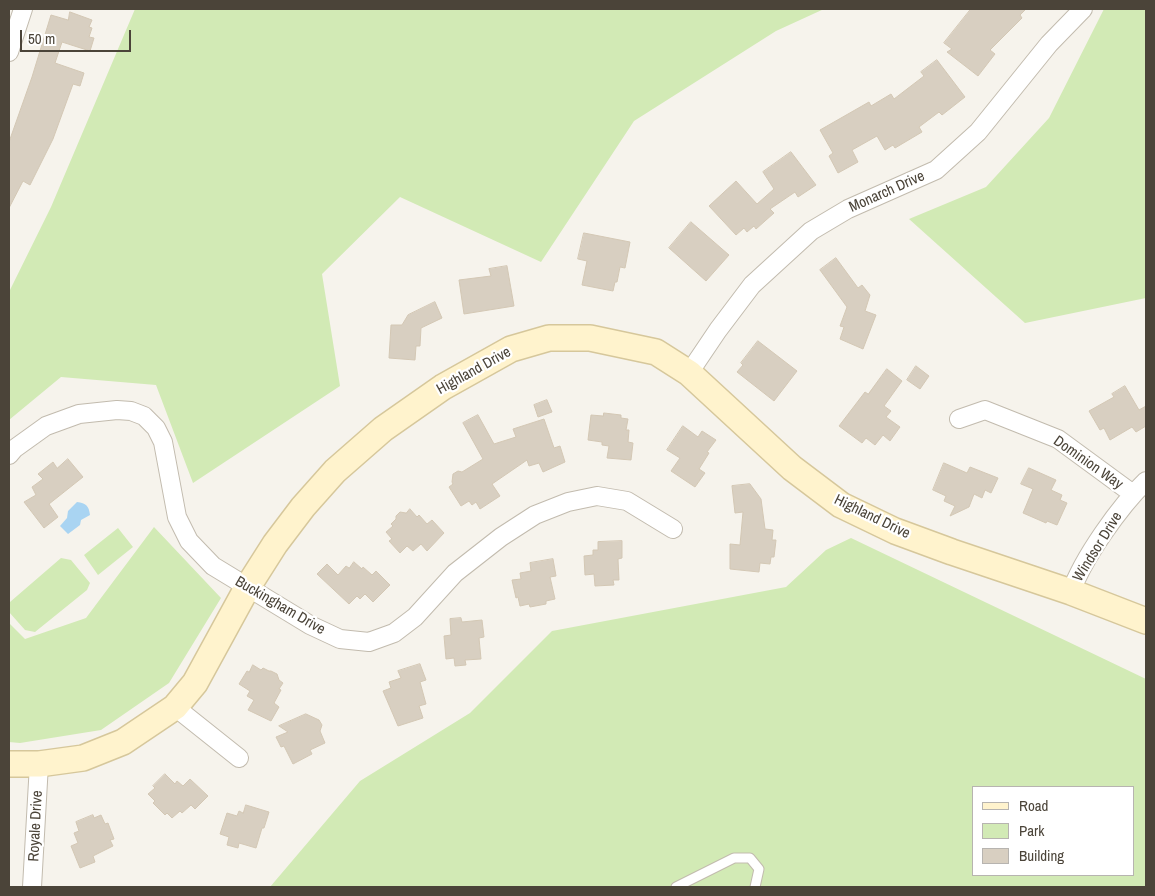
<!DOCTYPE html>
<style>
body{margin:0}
#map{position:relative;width:1155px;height:896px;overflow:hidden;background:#f6f3ec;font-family:"Archivo Narrow",sans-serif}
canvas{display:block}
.frame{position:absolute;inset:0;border:10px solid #4b4439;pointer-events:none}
.legend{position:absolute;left:972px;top:786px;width:162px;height:90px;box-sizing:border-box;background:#fff;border:1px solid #b7b4b0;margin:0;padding:6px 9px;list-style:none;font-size:15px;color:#4b4439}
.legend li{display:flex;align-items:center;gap:10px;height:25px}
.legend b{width:25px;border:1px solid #b7b4b0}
.scale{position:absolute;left:20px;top:30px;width:111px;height:22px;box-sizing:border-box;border:2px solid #4b4439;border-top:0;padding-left:6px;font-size:15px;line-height:18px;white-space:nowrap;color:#4b4439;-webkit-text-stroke:4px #fff;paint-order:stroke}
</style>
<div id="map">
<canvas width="1155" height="896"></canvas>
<div class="frame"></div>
<ul class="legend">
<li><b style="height:6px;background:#fff3cd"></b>Road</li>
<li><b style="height:14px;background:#d2eab5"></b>Park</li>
<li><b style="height:14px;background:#d8cfc1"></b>Building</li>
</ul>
<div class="scale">50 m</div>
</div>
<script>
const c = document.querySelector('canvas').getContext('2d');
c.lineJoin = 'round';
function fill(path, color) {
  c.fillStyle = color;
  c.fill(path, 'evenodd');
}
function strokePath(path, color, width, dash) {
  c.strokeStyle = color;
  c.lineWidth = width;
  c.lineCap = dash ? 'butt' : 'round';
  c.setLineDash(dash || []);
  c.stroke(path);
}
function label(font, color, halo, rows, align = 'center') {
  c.font = font + ' "Archivo Narrow",sans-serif';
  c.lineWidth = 4.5;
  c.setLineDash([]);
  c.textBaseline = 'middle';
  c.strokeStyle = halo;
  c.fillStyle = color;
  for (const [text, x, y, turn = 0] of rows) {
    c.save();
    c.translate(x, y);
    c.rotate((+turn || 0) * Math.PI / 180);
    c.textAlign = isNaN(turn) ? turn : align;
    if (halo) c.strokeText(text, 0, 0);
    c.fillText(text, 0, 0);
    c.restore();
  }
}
fill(new Path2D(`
 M 135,9 L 824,9 L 776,31 L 634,121 L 541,262 L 400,197 L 322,274 L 340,386 L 193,483 L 156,385 L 61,377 L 9,420 L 9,292 L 51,207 Z
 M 1104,9 L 1146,9 L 1146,298 L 1025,323 L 909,219 L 986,187 L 1049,118 Z
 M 154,527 L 221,598 L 169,683 L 101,730 L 20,743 L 9,742 L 9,623 L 25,639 L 86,618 Z
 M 118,528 L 133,547 L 98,575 L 84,555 Z
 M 851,538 L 1146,679 L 1146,887 L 270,887 L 360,781 L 470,713 L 552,631 L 786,587 L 826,550 ZM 974,787 L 1134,787 L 1134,875 L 974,875 Z
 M 61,558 L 71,560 L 90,583 L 87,590 L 35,632 L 25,630 L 9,612 L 10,602 Z`), '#d2eab5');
fill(new Path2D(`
 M 77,502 C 86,503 89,506 90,515 L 81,520 L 80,525 L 68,534 L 60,526 L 67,518 L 68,511 Z`), '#a9d4f2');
const building = new Path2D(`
 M 971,9 L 1026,9 L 1020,15 L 1022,18 L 990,50 L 995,54 L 978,76 L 947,52 L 952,49 L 944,43 Z
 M 70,12 L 92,20 L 89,27 L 92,28 L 89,37 L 94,38 L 90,51 L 62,42 L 55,63 L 84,73 L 80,86 L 73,84 L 53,139 L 30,185 L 23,181 L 9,208 L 9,142 L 32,77 L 51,15 L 68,20 Z
 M 937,60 L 965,97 L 942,115 L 939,112 L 919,127 L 922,132 L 895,148 L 893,145 L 885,150 L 877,136 L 852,150 L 858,162 L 838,173 L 829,156 L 833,153 L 820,130 L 869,102 L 871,106 L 891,94 L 894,99 L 924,76 L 921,72 Z
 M 791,152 L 816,185 L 798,197 L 795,192 L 770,209 L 774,213 L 756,229 L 754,226 L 747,232 L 744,228 L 736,235 L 709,206 L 736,181 L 757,204 L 774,189 L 763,172 Z
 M 691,222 L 729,255 L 706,281 L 669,248 Z
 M 584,233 L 630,242 L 625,268 L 620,267 L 617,282 L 615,282 L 613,291 L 582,285 L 587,261 L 578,259 Z
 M 836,258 L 858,288 L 862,285 L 870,295 L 865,311 L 876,315 L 863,349 L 840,339 L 844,327 L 840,326 L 847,307 L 820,270 Z
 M 507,266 L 514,306 L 464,314 L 459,280 L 491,276 L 489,269 Z
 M 435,302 L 442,318 L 421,328 L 420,346 L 416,346 L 415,360 L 389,358 L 391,325 L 402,325 L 408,315 Z
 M 758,341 L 797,371 L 774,401 L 737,372 L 743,365 L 741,363 Z
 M 916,366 L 929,376 L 920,389 L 907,380 Z
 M 887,369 L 902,381 L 884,406 L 891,411 L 886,417 L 900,427 L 890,441 L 883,435 L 875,445 L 866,438 L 862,443 L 839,426 L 865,392 L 868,394 Z
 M 1125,386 L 1139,410 L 1146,406 L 1146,426 L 1136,432 L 1132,427 L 1110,440 L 1104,428 L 1100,430 L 1089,411 L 1114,397 L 1112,394 Z
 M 547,400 L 552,412 L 538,417 L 534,405 Z
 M 604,413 L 621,415 L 621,418 L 628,419 L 626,430 L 629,430 L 628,442 L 633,443 L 631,460 L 607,458 L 609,446 L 602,445 L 602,442 L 588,440 L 591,415 L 603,416 Z
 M 478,415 L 494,444 L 516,437 L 513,429 L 544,419 L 554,448 L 560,446 L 565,462 L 543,472 L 539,463 L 529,466 L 527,460 L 492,484 L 500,496 L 480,509 L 476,502 L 472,505 L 469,501 L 461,506 L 449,487 L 453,484 L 452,482 L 453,474 L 458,471 L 462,472 L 483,459 L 463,423 Z
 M 683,426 L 698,437 L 702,431 L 716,440 L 707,452 L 709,453 L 699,469 L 705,473 L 695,487 L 671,471 L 680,458 L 667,450 Z
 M 68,459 L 83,477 L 49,504 L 58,517 L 44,528 L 24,502 L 36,495 L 32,487 L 43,479 L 38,474 L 53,462 L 57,468 Z
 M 944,463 L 967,473 L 970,467 L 998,478 L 991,493 L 985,490 L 982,498 L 974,494 L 969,507 L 950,516 L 955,506 L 944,501 L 946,496 L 933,490 Z
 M 1029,468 L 1056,480 L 1051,490 L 1062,495 L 1060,500 L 1067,503 L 1057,525 L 1047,521 L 1046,523 L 1023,513 L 1033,489 L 1021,484 Z
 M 750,484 L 761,499 L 765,529 L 773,530 L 772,540 L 776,540 L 774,557 L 771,557 L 770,564 L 760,563 L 759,572 L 730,569 L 730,544 L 740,545 L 743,512 L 735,513 L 732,486 Z
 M 410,509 L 417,517 L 419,515 L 427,524 L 432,520 L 444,533 L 427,551 L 421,544 L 413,551 L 407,546 L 400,553 L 389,541 L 392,539 L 386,532 L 393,526 L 391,524 L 396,519 L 396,516 L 400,512 L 406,513 Z
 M 622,541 L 622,558 L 618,559 L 619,580 L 613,580 L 614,585 L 595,586 L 594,574 L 585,575 L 584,556 L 593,555 L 593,550 L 598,550 L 598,542 Z
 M 553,559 L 556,576 L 550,577 L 555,599 L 546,601 L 546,604 L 530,607 L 529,604 L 520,606 L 518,597 L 516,598 L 512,580 L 521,579 L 520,573 L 531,571 L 530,563 Z
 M 354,562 L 362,569 L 363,567 L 372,575 L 376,571 L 390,585 L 373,602 L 365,594 L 360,599 L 357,596 L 349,604 L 317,574 L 327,564 L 338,575 L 346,566 L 349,568 Z
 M 461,618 L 462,622 L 482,620 L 484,637 L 479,638 L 481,659 L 465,660 L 466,665 L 455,666 L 454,658 L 446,659 L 444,636 L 451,635 L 450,619 Z
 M 420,664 L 426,680 L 420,682 L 426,704 L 419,706 L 423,718 L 398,726 L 383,691 L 391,688 L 389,682 L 401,678 L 398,671 Z
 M 253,665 L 261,670 L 263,668 L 269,671 L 271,671 L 277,674 L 279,680 L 283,683 L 279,689 L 281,690 L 274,703 L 279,707 L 271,721 L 248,710 L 254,700 L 247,696 L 250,691 L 239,684 L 247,671 L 249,672 Z
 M 306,714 L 319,720 L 322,725 L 320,731 L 325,743 L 310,750 L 312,754 L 293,764 L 284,746 L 281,747 L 276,737 L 288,732 L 279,726 Z
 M 165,774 L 175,784 L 177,781 L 183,786 L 190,779 L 208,796 L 195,809 L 191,805 L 182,813 L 180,811 L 172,818 L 167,813 L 165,815 L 153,803 L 155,801 L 148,794 L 155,788 L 153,786 Z
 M 246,805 L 269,812 L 264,828 L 262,828 L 256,848 L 239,843 L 238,848 L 227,845 L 229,837 L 220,834 L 227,813 L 237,816 L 239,811 L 243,813 Z
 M 93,815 L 94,818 L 101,815 L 105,824 L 108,823 L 114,839 L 110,840 L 113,846 L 93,856 L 95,862 L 80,868 L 71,846 L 78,843 L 74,833 L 79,831 L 76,822 Z`);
fill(building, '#d8cfc1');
strokePath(building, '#d3c7b4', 1);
const lane = new Path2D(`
 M 676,887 L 734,858 L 750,858 L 759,869 L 755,887`);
const street = new Path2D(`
 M 9,52 L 23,9
 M 689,373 L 718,330 L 752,285 L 811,231 L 848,209 L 936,170 L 978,132 L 1049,44 L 1083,9
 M 959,419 L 985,410 L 1058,439 L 1133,494
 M 9,455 L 14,449 L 46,426 L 79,414 L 117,410 L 131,411 L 144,416 L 156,428 L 163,442 L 177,517 L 189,541 L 213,566 L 310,625 L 340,639 L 369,642 L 394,633 L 415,617 L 455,573 L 501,537 L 535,515 L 568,502 L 597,496 L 627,501 L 673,529
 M 1071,592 C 1083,558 1120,506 1146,481
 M 175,707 L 239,758
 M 32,887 L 39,764`);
const secondary = new Path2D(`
 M 9,764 L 39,764 L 83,758 L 123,742 L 175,707 L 195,683 L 247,588 L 275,544 L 303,507 L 335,471 L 383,429 L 443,387 L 511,349 L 549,338 L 590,338 L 656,352 L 689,373 L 792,468 L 841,505 L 895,531 L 952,552 L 1071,592 L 1146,621`);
strokePath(lane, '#c2bbae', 11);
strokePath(street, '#c2bbae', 20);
strokePath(secondary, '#d6c79b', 28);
strokePath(lane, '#fff', 9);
strokePath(street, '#fff', 18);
strokePath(secondary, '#fff3cd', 25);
label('15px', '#4b4439', '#fff', [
 ["Monarch Drive",887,192,-24],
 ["Highland Drive",474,371,-29],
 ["Dominion Way",1088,463,35],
 ["Highland Drive",872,517,26],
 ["Windsor Drive",1098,547,-58],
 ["Buckingham Drive",280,606,30],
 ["Royale Drive",36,826,-87]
]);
</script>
